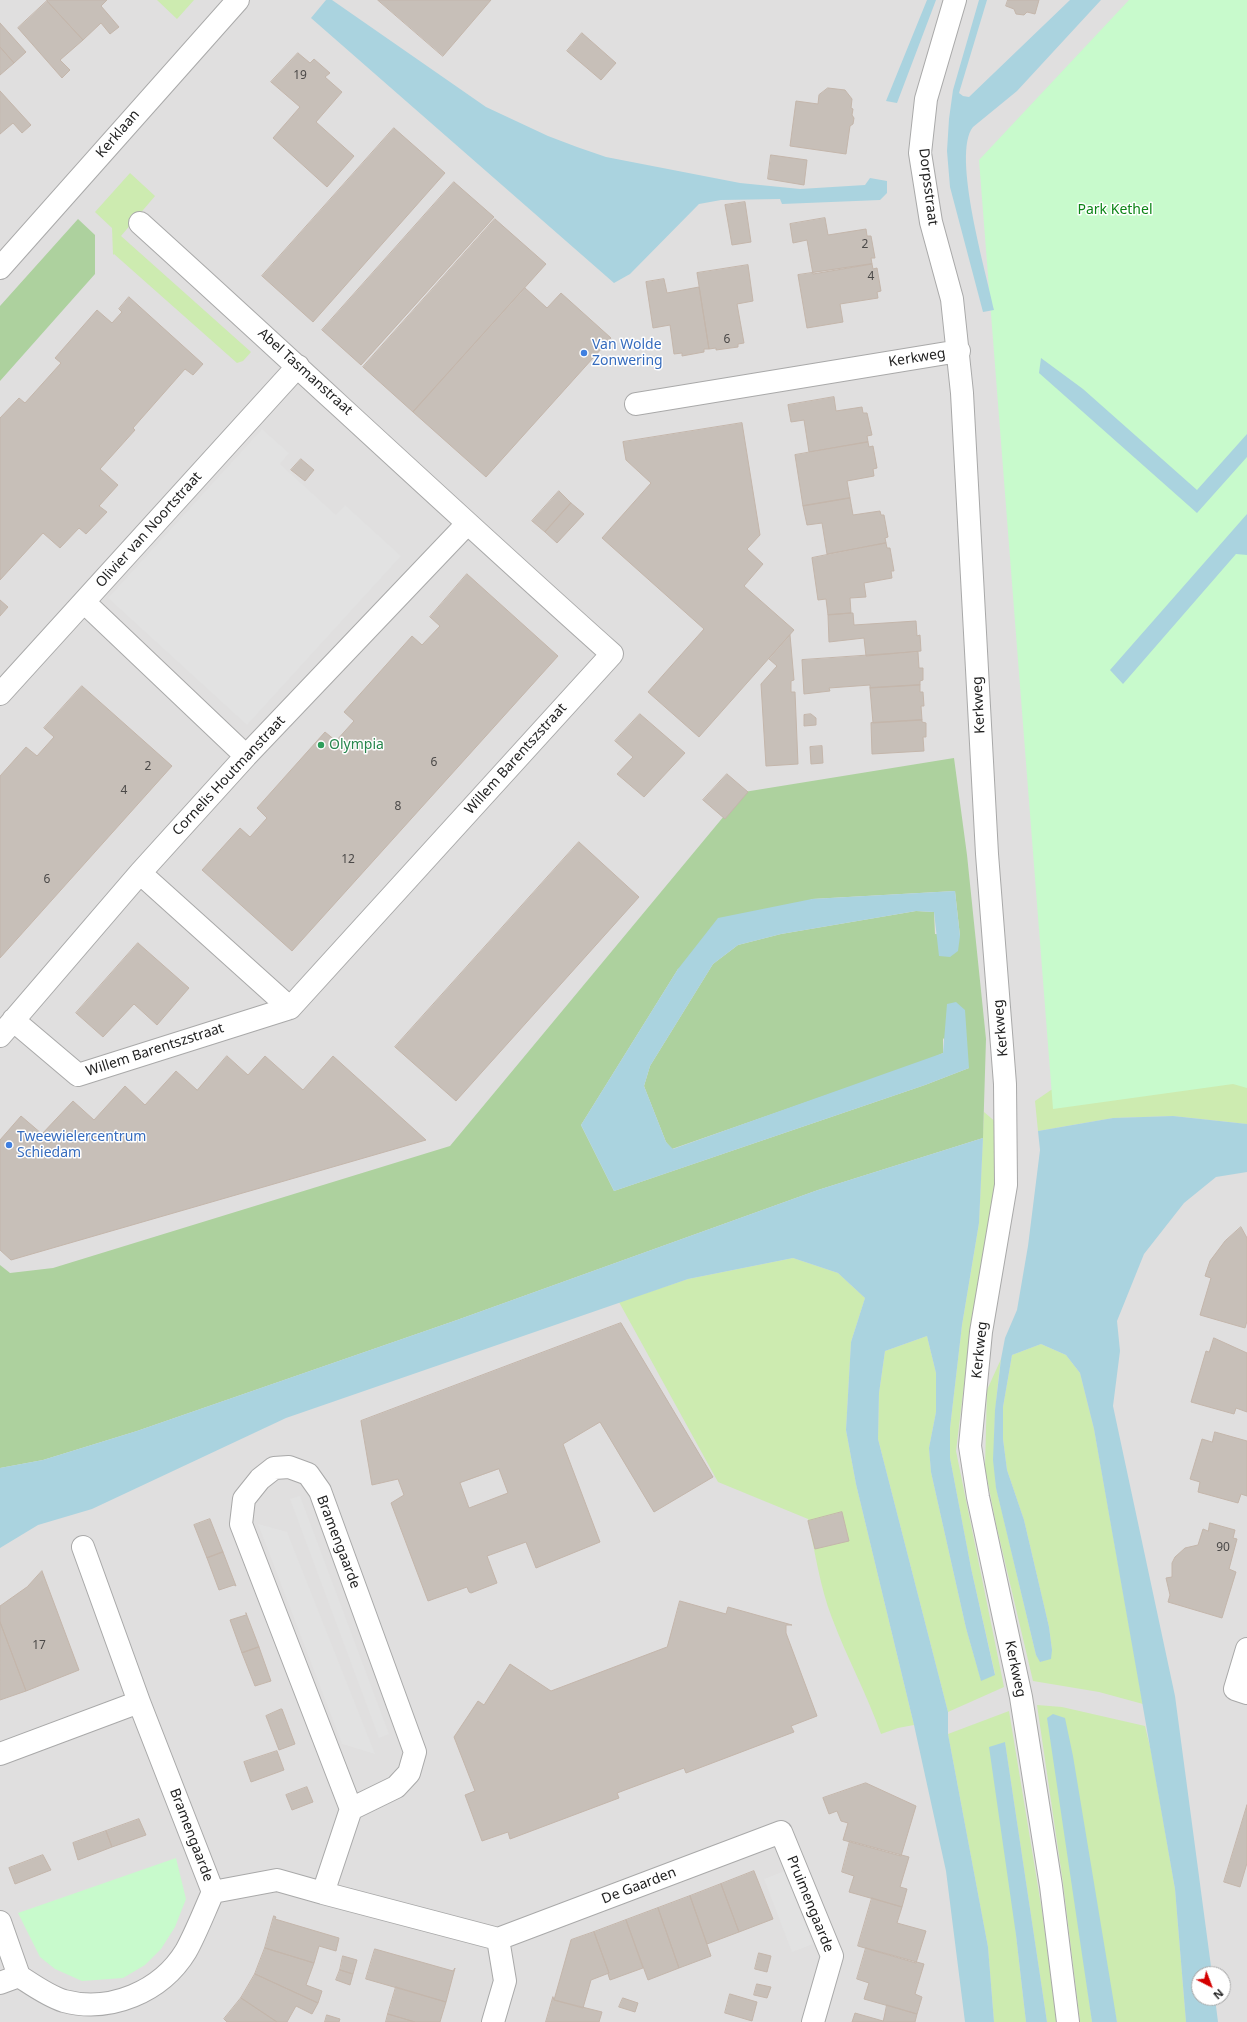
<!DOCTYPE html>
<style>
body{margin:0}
#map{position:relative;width:1247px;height:2022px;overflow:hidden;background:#f2efe9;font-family:"Noto Sans",sans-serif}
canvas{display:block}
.north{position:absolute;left:1191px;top:1966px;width:40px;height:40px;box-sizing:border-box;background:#fff;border:1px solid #a7a7a7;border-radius:50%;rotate:138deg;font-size:11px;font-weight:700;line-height:16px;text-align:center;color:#222}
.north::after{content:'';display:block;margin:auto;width:14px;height:18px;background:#d40000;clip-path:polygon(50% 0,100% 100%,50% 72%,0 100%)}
</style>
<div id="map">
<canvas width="1247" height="2022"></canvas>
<div class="north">N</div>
</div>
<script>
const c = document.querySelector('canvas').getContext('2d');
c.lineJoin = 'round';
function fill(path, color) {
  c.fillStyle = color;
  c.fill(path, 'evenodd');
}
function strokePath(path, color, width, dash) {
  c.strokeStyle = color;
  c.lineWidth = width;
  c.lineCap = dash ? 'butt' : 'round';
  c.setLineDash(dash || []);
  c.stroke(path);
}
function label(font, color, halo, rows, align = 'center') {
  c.font = font + ' "Noto Sans",sans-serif';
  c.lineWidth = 3;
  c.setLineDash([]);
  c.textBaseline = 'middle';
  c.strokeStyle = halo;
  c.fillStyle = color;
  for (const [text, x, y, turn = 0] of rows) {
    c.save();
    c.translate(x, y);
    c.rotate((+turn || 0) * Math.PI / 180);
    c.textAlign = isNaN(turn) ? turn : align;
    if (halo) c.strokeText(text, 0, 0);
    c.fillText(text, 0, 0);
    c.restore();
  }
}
fill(new Path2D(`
 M 0,0 L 1247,0 L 1247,2022 L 0,2022 ZM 1199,1974 L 1223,1974 L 1223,1998 L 1199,1998 Z`), '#e0dfdf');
fill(new Path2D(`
 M 157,0 L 194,0 L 177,19 Z
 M 130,173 L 155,196 L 121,236 L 251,352 L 243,361 L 237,363 L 114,254 L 113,255 L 112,228 L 95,212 Z
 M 1164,1050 L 1247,1061 L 1247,1124 L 1173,1116 L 1113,1118 L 1038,1131 L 1035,1101 L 1051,1090 Z
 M 984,1112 L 998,1124 L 995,1179 L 989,1235 L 971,1327 L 956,1451 L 1004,1687 L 948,1712 L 878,1439 L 879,1393 L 885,1351 L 927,1336 L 936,1373 L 936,1412 L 929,1448 L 931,1472 L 966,1628 L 981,1680 L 995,1674 L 971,1568 L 950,1458 L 950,1428 L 962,1325 L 979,1223 Z
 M 793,1258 L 838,1273 L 865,1298 L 851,1342 L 846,1430 L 856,1484 L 914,1725 L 898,1728 L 881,1734 C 867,1694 847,1658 832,1618 C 820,1587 815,1552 808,1519 L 718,1482 L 619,1302 L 688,1279 Z
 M 1041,1344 L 1066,1355 L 1080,1373 L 1094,1429 L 1143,1704 L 1099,1692 L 1033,1681 L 996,1524 L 985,1468 L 987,1390 L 1001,1359 C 995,1402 992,1444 996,1487 L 1036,1655 L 1041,1662 L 1052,1650 L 1049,1627 L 1024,1520 L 1007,1470 L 1003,1439 L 1003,1407 L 1012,1355 Z
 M 1037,1705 L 1062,1707 L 1145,1726 L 1151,1751 L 1175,1889 L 1186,2022 L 1117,2022 L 1111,1993 L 1083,1955 L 1092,2022 L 1080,2022 L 1063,1883 Z
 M 1009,1711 L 1042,1911 L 1057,2022 L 1047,2022 L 1005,1742 L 1016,1935 L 1026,2022 L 994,2022 L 988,1947 L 948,1734 Z`), '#cdebb0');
fill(new Path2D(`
 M 78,219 L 95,235 L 95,274 L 0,381 L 0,306 Z
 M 954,758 L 967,855 L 986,1039 L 983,1138 L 818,1190 L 457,1320 L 137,1431 L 43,1460 L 0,1468 L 0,1265 L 10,1273 L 53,1268 L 450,1146 L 744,792 ZM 955,891 L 960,936 L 935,934 L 934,912 L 916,911 L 781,934 L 738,945 L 713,964 L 650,1066 L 644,1086 L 666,1142 L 672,1149 L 930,1059 L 943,1053 L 943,1038 L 969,1068 L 925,1085 L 614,1191 L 581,1125 L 678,969 L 812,899 Z`), '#add19e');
fill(new Path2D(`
 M 1129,0 L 1247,0 L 1247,1088 L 1233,1084 L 1053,1109 L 979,160 Z
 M 176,1858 L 186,1899 L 175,1927 L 161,1949 L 145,1965 L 123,1978 L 82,1981 L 55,1969 L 40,1957 L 18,1913 Z`), '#c8facc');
fill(new Path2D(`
 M 262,429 L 289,453 L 280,464 L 336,515 L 345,505 L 401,556 L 247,725 L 108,598 Z
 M 300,1496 L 389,1734 L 379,1738 L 290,1499 Z
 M 258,1524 L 287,1532 L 375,1754 L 342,1744 Z
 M 785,1871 L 813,1944 L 792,1952 L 764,1879 Z`), '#e2e2e2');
fill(new Path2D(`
 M 326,0 L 332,0 L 486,107 L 548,136 L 577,147 L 606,157 L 740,183 L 800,189 L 865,185 L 870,178 L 887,181 L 887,193 L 880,200 L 782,204 L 780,199 L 721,200 L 699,204 L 630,274 L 614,283 L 311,18 Z
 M 927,0 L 936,0 L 897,103 L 886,101 Z
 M 979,0 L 987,0 L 959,93 L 963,96 L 969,97 L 1070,0 L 1101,0 L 1017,91 L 973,127 C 951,154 987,275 994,310 L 983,312 L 950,187 L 947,151 L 949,119 L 953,90 Z
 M 1041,358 L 1083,389 L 1197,490 L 1247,434 L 1247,457 L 1197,513 L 1039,373 Z
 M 1247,514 L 1247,555 L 1236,554 L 1123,684 L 1110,670 Z
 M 955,891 L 960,936 L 958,951 L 950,957 L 939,956 L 934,912 L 916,911 L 781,934 L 738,945 L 713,964 L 650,1066 L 644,1086 L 666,1142 L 673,1149 L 943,1053 L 947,1004 L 956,1002 L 965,1010 L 969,1068 L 925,1085 L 614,1191 L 581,1125 L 678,969 L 718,918 L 812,899 Z
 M 1173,1116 L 1247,1124 L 1247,1172 L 1216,1177 L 1184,1203 L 1144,1254 L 1117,1321 L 1120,1351 L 1113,1406 L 1175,1696 L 1212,1974 L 1199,1974 L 1199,1998 L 1215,1998 L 1218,2022 L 1186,2022 L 1175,1889 L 1094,1429 L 1080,1373 L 1066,1355 L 1041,1344 L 1012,1355 L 1003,1407 L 1003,1439 L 1007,1470 L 1024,1520 L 1049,1627 L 1052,1650 L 1051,1659 L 1040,1662 L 1036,1655 L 996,1488 L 993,1460 L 995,1410 L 1001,1359 L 1005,1338 L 1017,1310 L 1028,1246 L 1040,1150 L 1038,1131 L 1113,1118 Z
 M 983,1138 L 979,1223 L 962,1325 L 950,1428 L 950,1458 L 971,1568 L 995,1675 L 981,1681 L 966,1628 L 931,1472 L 929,1448 L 936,1412 L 936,1373 L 927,1336 L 885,1351 L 879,1393 L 878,1439 L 948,1712 L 948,1734 L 988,1947 L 994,2022 L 965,2022 L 946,1871 L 914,1725 L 856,1484 L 846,1430 L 851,1342 L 865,1298 L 838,1273 L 793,1258 L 688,1279 L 286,1418 L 92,1509 L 38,1525 L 0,1548 L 0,1468 L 43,1460 L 137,1431 L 457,1320 L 818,1190 Z
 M 1053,1714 L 1065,1718 L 1073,1756 L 1117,2022 L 1092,2022 L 1047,1718 Z
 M 1005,1742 L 1047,2022 L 1026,2022 L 1016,1935 L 989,1747 Z`), '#aad3df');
const building = new Path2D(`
 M 49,0 L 107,0 L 101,6 L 119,27 L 110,34 L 101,23 L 83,40 L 47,1 Z
 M 378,0 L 491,0 L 443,56 Z
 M 1008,0 L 1039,0 L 1035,14 L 1027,12 L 1024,15 L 1016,14 L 1014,9 L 1006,6 Z
 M 47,1 L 83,40 L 60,60 L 70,70 L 62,78 L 18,28 Z
 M 0,23 L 26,52 L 14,63 L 0,47 Z
 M 582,33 L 616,63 L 601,80 L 567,51 Z
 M 0,47 L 14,63 L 0,75 Z
 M 298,53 L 310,63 L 314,59 L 330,73 L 325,77 L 342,92 L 316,122 L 354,156 L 327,187 L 273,138 L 300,107 L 271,82 Z
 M 828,88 L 845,90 L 852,99 L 851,108 L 853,109 L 852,115 L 854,118 L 853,124 L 850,126 L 846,154 L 790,146 L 796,101 L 818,104 L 819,95 Z
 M 0,91 L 31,125 L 22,133 L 13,123 L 0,134 Z
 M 394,128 L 445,173 L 313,322 L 262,276 Z
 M 771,155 L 807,160 L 804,185 L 768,179 Z
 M 454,182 L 494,217 L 361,365 L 322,330 Z
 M 745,202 L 751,242 L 732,245 L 725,205 Z
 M 825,218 L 828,235 L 866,229 L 867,236 L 871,236 L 875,258 L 871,258 L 872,264 L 813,274 L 807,240 L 793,243 L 790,224 Z
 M 495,219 L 546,264 L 413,412 L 363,367 Z
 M 872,264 L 873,269 L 877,268 L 881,291 L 877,292 L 878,298 L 840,304 L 843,322 L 807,328 L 798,275 Z
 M 748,265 L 753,301 L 737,304 L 744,343 L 738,344 L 738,347 L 716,350 L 716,348 L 709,349 L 697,273 Z
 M 664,279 L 667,293 L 699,287 L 709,349 L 704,349 L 704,352 L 682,356 L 682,353 L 674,354 L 670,325 L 653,328 L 646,282 Z
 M 525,288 L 547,308 L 561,293 L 611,338 L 486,477 L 413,412 Z
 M 129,297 L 203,364 L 193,375 L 185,369 L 133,428 L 135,430 L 100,469 L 118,485 L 99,506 L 107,512 L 86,534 L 79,528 L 60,548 L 43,533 L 0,580 L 0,418 L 19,398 L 25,403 L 61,363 L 55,358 L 97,310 L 112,323 L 122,312 L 119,309 Z
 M 834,397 L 836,411 L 862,407 L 863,413 L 867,413 L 872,435 L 867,436 L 868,442 L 809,452 L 804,420 L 791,422 L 788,405 Z
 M 742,423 L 760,535 L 747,549 L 763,564 L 744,586 L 794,630 L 699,737 L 648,692 L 704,629 L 602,538 L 651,483 L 626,460 L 623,442 Z
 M 868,442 L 869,447 L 873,446 L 877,468 L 873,469 L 874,476 L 847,481 L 850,498 L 803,506 L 795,455 Z
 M 301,459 L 314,470 L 305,481 L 291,470 Z
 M 559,491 L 571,503 L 545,532 L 532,521 Z
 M 850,498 L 853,515 L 880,511 L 881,515 L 884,515 L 888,537 L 885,538 L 886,543 L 827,554 L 822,523 L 807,525 L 803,506 Z
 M 571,503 L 584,514 L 557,543 L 545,532 Z
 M 886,543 L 887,548 L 890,548 L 894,571 L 891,571 L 892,578 L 864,583 L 866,597 L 850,598 L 851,613 L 828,615 L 826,599 L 818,600 L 812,558 Z
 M 467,574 L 558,656 L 292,951 L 202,870 L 240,828 L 250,837 L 267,818 L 257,808 L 325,732 L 336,741 L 354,721 L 344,712 L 412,636 L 422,645 L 440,626 L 430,617 Z
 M 0,600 L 8,607 L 0,616 Z
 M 851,613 L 853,613 L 854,625 L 916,621 L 917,636 L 920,635 L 921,651 L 866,656 L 864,638 L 829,642 L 828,615 Z
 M 790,635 L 794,680 L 791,681 L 791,692 L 795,692 L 798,764 L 766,766 L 761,684 L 777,666 L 769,659 Z
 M 918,652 L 919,668 L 923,668 L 923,680 L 920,681 L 920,685 L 870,688 L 870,685 L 829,688 L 830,691 L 804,694 L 802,660 Z
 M 920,685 L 920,692 L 923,692 L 924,706 L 921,706 L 922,720 L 873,723 L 870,688 Z
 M 82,686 L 172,766 L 0,958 L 0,776 L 26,747 L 37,756 L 54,737 L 44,728 Z
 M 640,714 L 685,753 L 644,797 L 617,774 L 633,757 L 615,741 Z
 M 811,714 L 816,718 L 816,725 L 804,726 L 804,715 Z
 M 922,720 L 922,722 L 926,723 L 926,737 L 923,737 L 924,751 L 872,754 L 871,723 Z
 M 822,746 L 823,763 L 811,764 L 810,747 Z
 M 727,774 L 748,792 L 725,819 L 703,800 Z
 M 579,842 L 639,897 L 456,1101 L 395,1047 Z
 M 138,943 L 189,988 L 157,1025 L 134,1004 L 103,1037 L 76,1013 Z
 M 227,1056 L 248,1075 L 265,1056 L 303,1090 L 333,1056 L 426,1140 L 11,1260 L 0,1250 L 0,1140 L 21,1116 L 42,1134 L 73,1101 L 94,1120 L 125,1086 L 145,1105 L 176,1071 L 197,1090 Z
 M 1241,1227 L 1247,1238 L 1247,1321 L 1245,1328 L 1200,1315 L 1211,1278 L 1205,1276 L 1210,1261 L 1225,1241 Z
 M 621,1323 L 713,1477 L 654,1512 L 600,1422 L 563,1444 L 600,1542 L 536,1568 L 526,1542 L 487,1556 L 497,1583 L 471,1593 L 469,1592 L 467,1587 L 428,1601 L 391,1503 L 404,1495 L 398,1479 L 372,1485 L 361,1421 ZM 499,1469 L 508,1493 L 469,1508 L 460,1483 Z
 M 1214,1338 L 1247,1353 L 1247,1412 L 1236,1408 L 1234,1414 L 1191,1402 L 1206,1351 L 1209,1352 Z
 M 1215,1432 L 1247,1441 L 1247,1496 L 1241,1494 L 1238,1503 L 1198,1492 L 1200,1482 L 1190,1479 L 1202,1439 L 1212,1442 Z
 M 842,1512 L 849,1541 L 815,1549 L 808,1521 Z
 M 210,1519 L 223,1552 L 207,1558 L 194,1525 Z
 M 1210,1523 L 1235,1530 L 1233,1538 L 1237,1539 L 1229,1569 L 1236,1572 L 1222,1618 L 1168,1602 L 1170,1595 L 1166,1578 L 1172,1577 L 1172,1563 L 1175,1557 L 1185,1548 L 1198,1545 L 1203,1529 L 1208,1531 Z
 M 223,1552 L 236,1586 L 234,1585 L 219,1590 L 207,1558 Z
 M 42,1571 L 79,1670 L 26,1691 L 0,1622 L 0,1606 L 27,1587 Z
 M 680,1601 L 726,1614 L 728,1607 L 792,1625 L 786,1625 L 786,1633 L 817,1716 L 791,1726 L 794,1732 L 686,1773 L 684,1768 L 617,1793 L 619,1798 L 510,1839 L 508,1832 L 482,1841 L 465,1795 L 475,1791 L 454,1737 L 478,1701 L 484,1705 L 510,1664 L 551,1691 L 667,1647 Z
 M 246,1613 L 259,1647 L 242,1653 L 230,1620 L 246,1615 Z
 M 0,1622 L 26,1691 L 0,1700 Z
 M 259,1647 L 271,1681 L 255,1686 L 242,1653 Z
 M 281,1709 L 282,1709 L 295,1744 L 279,1750 L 266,1716 Z
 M 277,1751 L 284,1770 L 251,1782 L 244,1762 Z
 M 866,1783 L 916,1806 L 901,1856 L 843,1840 L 848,1823 L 841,1821 L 837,1811 L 829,1814 L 823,1798 Z
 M 307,1787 L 313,1802 L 292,1810 L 286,1795 Z
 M 1247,1805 L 1247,1863 L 1240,1887 L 1224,1882 Z
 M 139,1819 L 146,1835 L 112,1847 L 106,1831 Z
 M 106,1831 L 112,1847 L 78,1860 L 73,1843 Z
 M 850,1841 L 909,1857 L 900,1887 L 907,1889 L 902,1907 L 849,1892 L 854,1876 L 842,1872 Z
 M 43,1855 L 51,1870 L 15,1884 L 9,1868 Z
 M 754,1871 L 773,1919 L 739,1932 L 721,1884 Z
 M 721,1884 L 739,1932 L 707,1944 L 690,1896 Z
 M 690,1896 L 711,1956 L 679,1968 L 658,1908 Z
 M 872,1898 L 902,1907 L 897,1923 L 926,1931 L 916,1963 L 858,1946 Z
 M 658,1908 L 679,1968 L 648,1980 L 626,1920 Z
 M 274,1916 L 276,1917 L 275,1919 L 339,1938 L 336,1951 L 319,1946 L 314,1963 L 265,1948 Z
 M 626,1920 L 643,1968 L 610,1980 L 608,1974 L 609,1973 L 594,1932 Z
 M 594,1932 L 609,1973 L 591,1980 L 583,2008 L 554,2000 L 571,1940 Z
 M 265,1948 L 314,1963 L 306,1985 L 322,1991 L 318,2003 L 255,1974 Z
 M 866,1948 L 924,1964 L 915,1994 L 922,1997 L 917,2014 L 864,1999 L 869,1983 L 857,1979 Z
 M 375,1949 L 453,1971 L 455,1968 L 446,2002 L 366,1979 Z
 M 759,1953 L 771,1956 L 767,1972 L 755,1969 Z
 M 343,1956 L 357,1960 L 353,1974 L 340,1970 Z
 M 340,1970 L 353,1974 L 350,1985 L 336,1980 Z
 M 255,1974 L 318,2003 L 312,2014 L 296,2006 L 287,2022 L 277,2022 L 241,1998 Z
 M 757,1984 L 771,1987 L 767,1998 L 754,1995 Z
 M 396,1987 L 446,2002 L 440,2022 L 415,2022 L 388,2014 Z
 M 730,1994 L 757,2002 L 752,2021 L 725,2013 Z
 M 553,1997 L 554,2000 L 602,2012 L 599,2022 L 546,2022 Z
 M 241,1998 L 277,2022 L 227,2022 L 224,2019 Z
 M 623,1998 L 638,2003 L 635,2012 L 619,2007 Z
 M 887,2005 L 917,2014 L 915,2022 L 852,2022 L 855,2013 L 883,2021 Z
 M 388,2014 L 415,2022 L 386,2022 Z
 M 327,2015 L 340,2019 L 339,2022 L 325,2022 Z`);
fill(building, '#c7bfb8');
strokePath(building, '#c4b6ab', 1);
const minor = new Path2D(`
 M 955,0 L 926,99 L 920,153 L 931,222 L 952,299 L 962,393 L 987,854 L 1005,1084 L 1006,1185 L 981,1332 L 970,1446 L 978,1497 L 1021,1697 L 1051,1886 L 1068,2022
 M 140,223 C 298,366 453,512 612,654 L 290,1008 L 140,873
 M 0,268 L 238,0
 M 636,404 L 959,351
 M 84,602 L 246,756
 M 0,694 L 298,366
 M 13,1020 L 78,1075 L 290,1008
 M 0,1036 L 140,873 L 246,756 L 467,524
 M 83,1547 L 139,1702 L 213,1892 L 277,1880 L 323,1893 L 351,1809 L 241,1524 L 244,1499 L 260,1479 L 274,1468 L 289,1467 L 308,1474 L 320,1491 L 415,1752 L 409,1773 L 396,1787 L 351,1809
 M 1247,1649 L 1235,1689 L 1247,1693
 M 0,1754 L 139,1702
 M 323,1893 L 498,1939 L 781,1832 L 832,1956 L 813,2022
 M 0,1922 L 19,1976
 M 0,1983 L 19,1976 C 33,1985 48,1996 64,2001 C 110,2013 161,1992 186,1951 C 196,1933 204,1912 213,1892
 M 493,2022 L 505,1981 L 498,1939`);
strokePath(minor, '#a9a9a9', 24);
strokePath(minor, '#fff', 22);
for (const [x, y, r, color] of [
 [584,353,4,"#3f7fe0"],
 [321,745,4,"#2e9e5b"],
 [9,1145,4,"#3f7fe0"]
]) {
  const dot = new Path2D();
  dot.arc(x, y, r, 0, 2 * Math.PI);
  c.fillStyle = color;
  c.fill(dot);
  strokePath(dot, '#fff', 1.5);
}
label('12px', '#4b4948', null, [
 ["19",300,76],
 ["2",865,245],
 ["4",871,277],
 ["6",727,340],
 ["6",434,763],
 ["2",148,767],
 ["4",124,791],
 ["8",398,807],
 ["12",348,860],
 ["6",47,880],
 ["90",1223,1548],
 ["17",39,1646]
]);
label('14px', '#222', '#fff', [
 ["Kerklaan",118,134,-49],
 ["Dorpsstraat",928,187,83],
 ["Kerkweg",917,358,-9],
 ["Abel Tasmanstraat",305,372,42],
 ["Olivier van Noortstraat",149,530,-48],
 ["Kerkweg",979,705,-93],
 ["Willem Barentszstraat",516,759,-48],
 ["Cornelis Houtmanstraat",229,776,-47],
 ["Kerkweg",1001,1028,-95],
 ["Willem Barentszstraat",155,1050,-18],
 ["Kerkweg",980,1350,-84],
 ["Bramengaarde",338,1542,69],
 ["Kerkweg",1015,1669,78],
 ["Bramengaarde",191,1835,69],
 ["De Gaarden",639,1886,-21],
 ["Pruimengaarde",810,1904,68]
]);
label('14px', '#0c8416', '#fff', [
 ["Park Kethel",1115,210]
]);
label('14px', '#366cbe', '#fff', [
 ["Van Wolde",592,345],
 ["Zonwering",592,361],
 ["Tweewielercentrum",17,1137],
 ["Schiedam",17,1153]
], 'left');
label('14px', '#27864d', '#fff', [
 ["Olympia",329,745]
], 'left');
</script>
